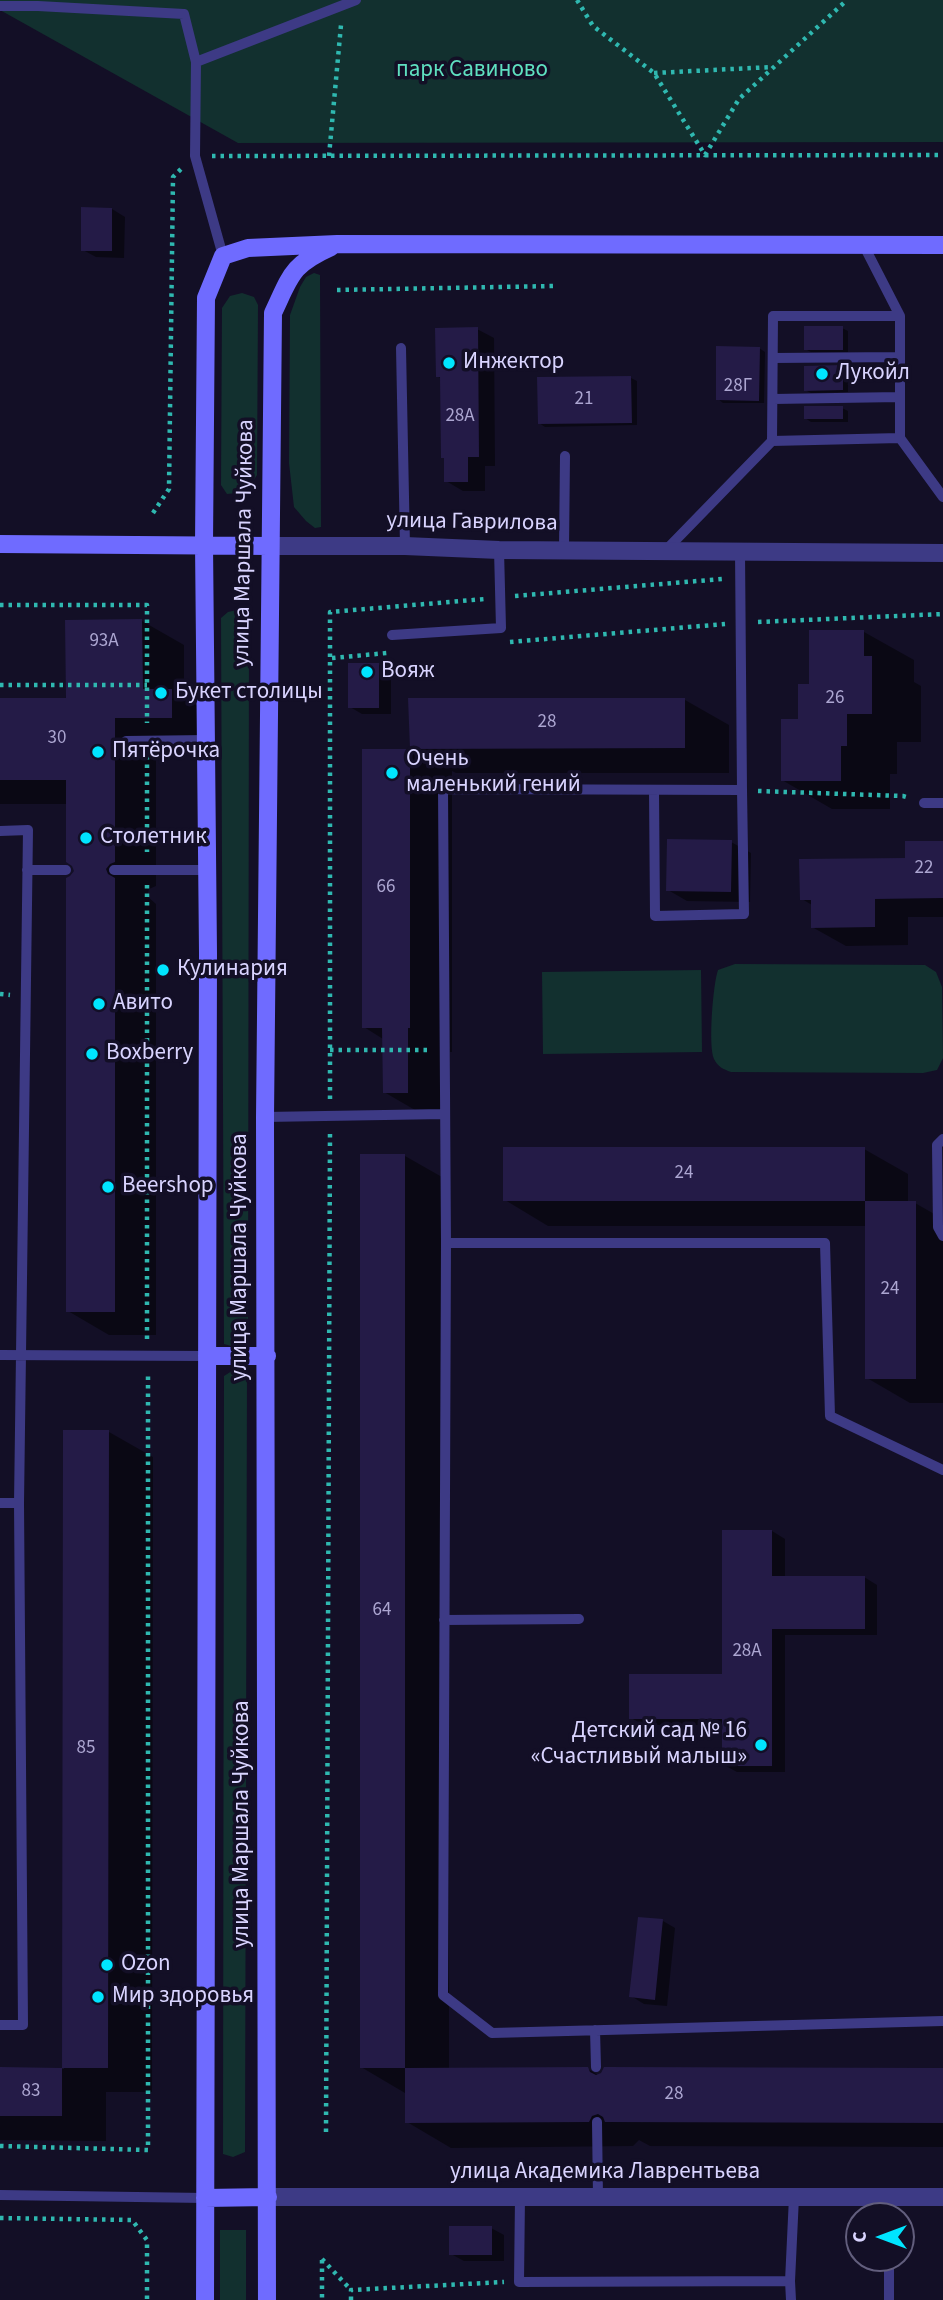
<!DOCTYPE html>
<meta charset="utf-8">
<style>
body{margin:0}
#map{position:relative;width:943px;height:2300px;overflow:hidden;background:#130f26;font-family:"Source Sans 3",sans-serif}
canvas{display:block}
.north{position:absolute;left:845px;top:2202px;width:70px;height:70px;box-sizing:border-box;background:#130f26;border:2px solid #625e7d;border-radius:50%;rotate:270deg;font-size:19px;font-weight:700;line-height:28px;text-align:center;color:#d9d4ff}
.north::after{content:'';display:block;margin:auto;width:24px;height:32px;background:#00e5ff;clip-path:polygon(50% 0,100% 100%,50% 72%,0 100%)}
</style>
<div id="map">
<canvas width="943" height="2300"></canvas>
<div class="north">С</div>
</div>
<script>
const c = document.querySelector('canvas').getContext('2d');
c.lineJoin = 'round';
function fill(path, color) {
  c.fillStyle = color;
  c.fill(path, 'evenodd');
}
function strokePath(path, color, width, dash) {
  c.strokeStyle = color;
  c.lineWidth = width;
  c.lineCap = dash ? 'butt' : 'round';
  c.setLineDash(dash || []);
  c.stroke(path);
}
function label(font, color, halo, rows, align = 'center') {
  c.font = font + ' "Source Sans 3",sans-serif';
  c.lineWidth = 7;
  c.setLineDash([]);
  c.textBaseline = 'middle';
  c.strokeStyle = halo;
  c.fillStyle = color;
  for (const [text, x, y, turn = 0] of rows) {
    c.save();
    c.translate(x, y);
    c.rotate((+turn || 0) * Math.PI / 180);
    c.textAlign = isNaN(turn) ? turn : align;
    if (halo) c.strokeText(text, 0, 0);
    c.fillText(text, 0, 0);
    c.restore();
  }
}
fill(new Path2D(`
 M 0,0 L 943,0 L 943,142 L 238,143 L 0,10 Z
 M 314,273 L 320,275 L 321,527 L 315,528 L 306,521 L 294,507 L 289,463 L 290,315 L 300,287 L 306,277 Z
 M 242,293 L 254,297 L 258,305 L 257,475 L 246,492 L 227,494 L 221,485 L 222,308 L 230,296 Z
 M 237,610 L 245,612 L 249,617 L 248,1342 L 235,1347 L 224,1344 L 221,618 L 228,612 Z
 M 735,964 L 925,965 L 936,972 L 942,987 L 943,1058 L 937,1070 L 923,1073 L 731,1072 C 723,1069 718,1067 714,1059 C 708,1046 713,984 718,970 Z
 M 701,970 L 702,1052 L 543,1054 L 542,972 Z
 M 235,1369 L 247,1374 L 245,2152 L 233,2157 L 223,2154 L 224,1376 Z
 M 220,2230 L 246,2230 L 246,2300 L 220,2300 Z`), '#12302f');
fill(new Path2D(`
 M 112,209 L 125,217 L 124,258 L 96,257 L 83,250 Z
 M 842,328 L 848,331 L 848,352 L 811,352 L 805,349 Z
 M 477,329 L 494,338 L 495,466 L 485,466 L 485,491 L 463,491 L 446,481 L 442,379 L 437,376 Z
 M 759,348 L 765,352 L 764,403 L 723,403 L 718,399 Z
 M 842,367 L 848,370 L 848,392 L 811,393 L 805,390 Z
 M 631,378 L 637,381 L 637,425 L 545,427 L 539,423 Z
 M 842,408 L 848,411 L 848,422 L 811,422 L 805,418 Z
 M 142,621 L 184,645 L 184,698 L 214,715 L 214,741 L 156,741 L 156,886 L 149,889 L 147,896 L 156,904 L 156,1335 L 109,1335 L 68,1311 L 76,869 L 68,804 L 0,804 L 0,700 L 67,700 Z
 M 864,632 L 914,660 L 914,682 L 921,686 L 921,742 L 897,742 L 897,774 L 890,774 L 890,809 L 832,809 L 782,780 L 800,721 Z
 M 378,664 L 391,672 L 391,714 L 362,714 L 350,707 Z
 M 410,699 L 685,700 L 729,725 L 729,773 L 456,773 L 452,771 L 452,1052 L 450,1052 L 450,1117 L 427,1117 L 384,1092 L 383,1039 L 364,1027 L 364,750 L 412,750 Z
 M 731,842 L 751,853 L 750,902 L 687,901 L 668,890 Z
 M 943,842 L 943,917 L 908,917 L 908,945 L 846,946 L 812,927 L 812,905 L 802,899 L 907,860 Z
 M 864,1149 L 908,1174 L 908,1203 L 915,1203 L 943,1219 L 943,1403 L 910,1403 L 867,1378 L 867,1226 L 548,1226 L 505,1200 Z
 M 405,1156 L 449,1181 L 449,2070 L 588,2069 L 598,2075 L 943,2069 L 943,2147 L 650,2146 L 639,2140 L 633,2146 L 451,2148 L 407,2122 L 405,2093 L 361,2067 Z
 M 65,1432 L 109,1432 L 153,1457 L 152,2092 L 106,2092 L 106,2141 L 0,2140 L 0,2069 L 64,2069 Z
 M 772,1531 L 785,1539 L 785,1577 L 864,1577 L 877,1585 L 877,1635 L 785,1635 L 785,1772 L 737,1772 L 724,1765 L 724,1725 L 644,1725 L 631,1718 L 724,1676 Z
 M 663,1921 L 675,1928 L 667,2006 L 644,2004 L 631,1996 Z
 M 491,2228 L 504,2235 L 504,2261 L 464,2261 L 451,2254 Z`), '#0007');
fill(new Path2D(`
 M 81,207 L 112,208 L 112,251 L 81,251 Z
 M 804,326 L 843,326 L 843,350 L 804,350 Z
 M 478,327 L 479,457 L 468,457 L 468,482 L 444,482 L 444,458 L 441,458 L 440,377 L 436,377 L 435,328 Z
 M 716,346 L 760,347 L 759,401 L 716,400 Z
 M 843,365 L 843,390 L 804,391 L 804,366 Z
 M 631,376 L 632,423 L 538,424 L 537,377 Z
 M 804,406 L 843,406 L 843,419 L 804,419 Z
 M 142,619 L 143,689 L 172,689 L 172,718 L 115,718 L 115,862 L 110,864 L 106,869 L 108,874 L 115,878 L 115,1312 L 66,1312 L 66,878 L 70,876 L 74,871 L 72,866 L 66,862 L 66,780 L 0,780 L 0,698 L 66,698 L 65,620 Z
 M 809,630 L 864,630 L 864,656 L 872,656 L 872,714 L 847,714 L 847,746 L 841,746 L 841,781 L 781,781 L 781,719 L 798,719 L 798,684 L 809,684 Z
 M 348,663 L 379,663 L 379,708 L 348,708 Z
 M 408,698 L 685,698 L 685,748 L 410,749 Z
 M 362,749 L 410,749 L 410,1028 L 408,1028 L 408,1093 L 383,1093 L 382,1028 L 362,1028 Z
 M 667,839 L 732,840 L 731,892 L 666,891 Z
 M 905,841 L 943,841 L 943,898 L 875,899 L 875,927 L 811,928 L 811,900 L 800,900 L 799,859 L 905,858 Z
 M 503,1147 L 865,1147 L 865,1201 L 503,1201 Z
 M 360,1154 L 405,1154 L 405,2068 L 360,2068 Z
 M 865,1201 L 916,1201 L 916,1379 L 865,1379 Z
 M 63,1430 L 109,1430 L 108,2068 L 62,2068 Z
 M 722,1530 L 772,1530 L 772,1576 L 865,1576 L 865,1629 L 772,1629 L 772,1766 L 722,1766 L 722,1719 L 629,1719 L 629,1674 L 722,1674 Z
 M 638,1917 L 663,1919 L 655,2000 L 629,1997 Z
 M 0,2067 L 62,2068 L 62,2116 L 0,2116 Z
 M 588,2067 L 590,2072 L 596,2075 L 601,2073 L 604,2067 L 943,2068 L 943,2123 L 605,2122 L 603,2117 L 598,2114 L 592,2116 L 589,2122 L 405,2123 L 405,2068 Z
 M 449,2226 L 492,2226 L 492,2255 L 449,2255 Z`), '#241b47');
strokePath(new Path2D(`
 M 577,0 L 593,26 L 654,73 L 705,155 L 739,99 L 847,0
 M 654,73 L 772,67
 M 212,156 L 943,155
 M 329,156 L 341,25
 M 337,290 L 554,286
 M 153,513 L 169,489 L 173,177 L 181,169
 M 515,596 L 722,579
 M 0,605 L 147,605 L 147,723
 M 758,622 L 943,614
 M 510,642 L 725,624
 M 332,658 L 387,653
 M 0,685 L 147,685
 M 147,756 L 147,852
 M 758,791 L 903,796 L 910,798
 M 147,885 L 147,1339
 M 0,994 L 10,995
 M 330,1050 L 427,1050
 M 330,1099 L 330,612 L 485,599
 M 326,2132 L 330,1132
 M 0,2146 L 148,2150 L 148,1372
 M 0,2218 L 132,2220 L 147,2240 L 147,2300
 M 322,2259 L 351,2290
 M 322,2260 L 322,2300
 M 351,2300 L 351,2290 L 504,2282`), '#2fb8b0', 4.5, [3.5, 5]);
strokePath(new Path2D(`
 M 0,6 L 38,6 L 184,14 L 196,62 L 195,156 L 223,256
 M 196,62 L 356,0
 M 863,244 L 900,316 L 900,438 L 943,497
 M 401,348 L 405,546
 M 773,358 L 900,357
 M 773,399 L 900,397
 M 772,441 L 773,316 L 900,316
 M 564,549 L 565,456
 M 666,550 L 772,441 L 900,438
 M 740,552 L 742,790 L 443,789 L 446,1243 L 443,1995 L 492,2033 L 943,2021
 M 392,635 L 501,628 L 499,550
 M 126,741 L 207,740
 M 654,790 L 655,916 L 744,914 L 742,790
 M 924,803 L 943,803
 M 0,831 L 28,830 L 19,1503 L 23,2025 L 0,2025
 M 27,870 L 66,870
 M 114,870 L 207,870
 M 265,1117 L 444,1114
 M 943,1139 L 937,1145 L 938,1227 L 943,1236
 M 446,1243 L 825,1243 L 830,1416 L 943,1470
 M 0,1355 L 207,1356
 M 0,1503 L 19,1503
 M 444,1620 L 579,1619
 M 595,2030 L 596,2067
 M 597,2122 L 598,2197
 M 0,2195 L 205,2198
 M 520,2197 L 519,2282 L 790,2281 L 794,2197
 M 889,2216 L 889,2197
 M 790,2281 L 791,2300
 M 889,2300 L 889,2258`), '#3d3a85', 10);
strokePath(new Path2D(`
 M 270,546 L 405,546 L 499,550 L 943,553
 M 268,2197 L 943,2197`), '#3d3a85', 18);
strokePath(new Path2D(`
 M 0,544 L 270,546
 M 207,1356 L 267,1356
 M 205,2198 L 268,2197
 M 205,2300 L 208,953 L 204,544 L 206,298 L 223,256 L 248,248 L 337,244 L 943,245
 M 267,2300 L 265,1117 L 273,313 C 291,275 291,265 331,247`), '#6f6bff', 18);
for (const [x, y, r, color] of [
 [449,363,7,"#00e5ff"],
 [822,374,7,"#00e5ff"],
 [367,672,7,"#00e5ff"],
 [161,693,7,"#00e5ff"],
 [98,752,7,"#00e5ff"],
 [392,773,7,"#00e5ff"],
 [86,838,7,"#00e5ff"],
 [163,970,7,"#00e5ff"],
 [99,1004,7,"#00e5ff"],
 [92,1054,7,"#00e5ff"],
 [108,1187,7,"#00e5ff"],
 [761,1745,7,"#00e5ff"],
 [107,1965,7,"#00e5ff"],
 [98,1997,7,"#00e5ff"]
]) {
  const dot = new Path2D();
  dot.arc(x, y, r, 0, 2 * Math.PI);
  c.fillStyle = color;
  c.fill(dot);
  strokePath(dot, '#130f26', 2.5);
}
label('19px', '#aca6d1', null, [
 ["28Г",738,387],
 ["21",584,400],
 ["28А",460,417],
 ["93А",104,642],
 ["26",835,699],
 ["28",547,723],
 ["30",57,739],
 ["22",924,869],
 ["66",386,888],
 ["24",684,1174],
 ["24",890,1290],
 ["64",382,1611],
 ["28А",747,1652],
 ["85",86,1749],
 ["83",31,2092],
 ["28",674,2095]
]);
label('23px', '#5fe0c0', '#130f26', [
 ["парк Савиново",472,71]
]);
label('23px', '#d9d4ff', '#130f26', [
 ["Инжектор",463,363],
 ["Лукойл",836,374],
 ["Вояж",381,672],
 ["Букет столицы",175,693],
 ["Пятёрочка",112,752],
 ["Очень",406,760],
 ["маленький гений",406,786],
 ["Столетник",100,838],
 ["Кулинария",177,970],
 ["Авито",113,1004],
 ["Boxberry",106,1054],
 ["Beershop",122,1187],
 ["Детский сад № 16",747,1732,"right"],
 ["«Счастливый малыш»",747,1758,"right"],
 ["Ozon",121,1965],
 ["Мир здоровья",112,1997]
], 'left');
label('23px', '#d9d4ff', '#130f26', [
 ["улица Гаврилова",472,523,1],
 ["улица Маршала Чуйкова",245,543,-89],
 ["улица Маршала Чуйкова",241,1257,-90],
 ["улица Маршала Чуйкова",243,1824,-90],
 ["улица Академика Лаврентьева",605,2173]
]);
</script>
